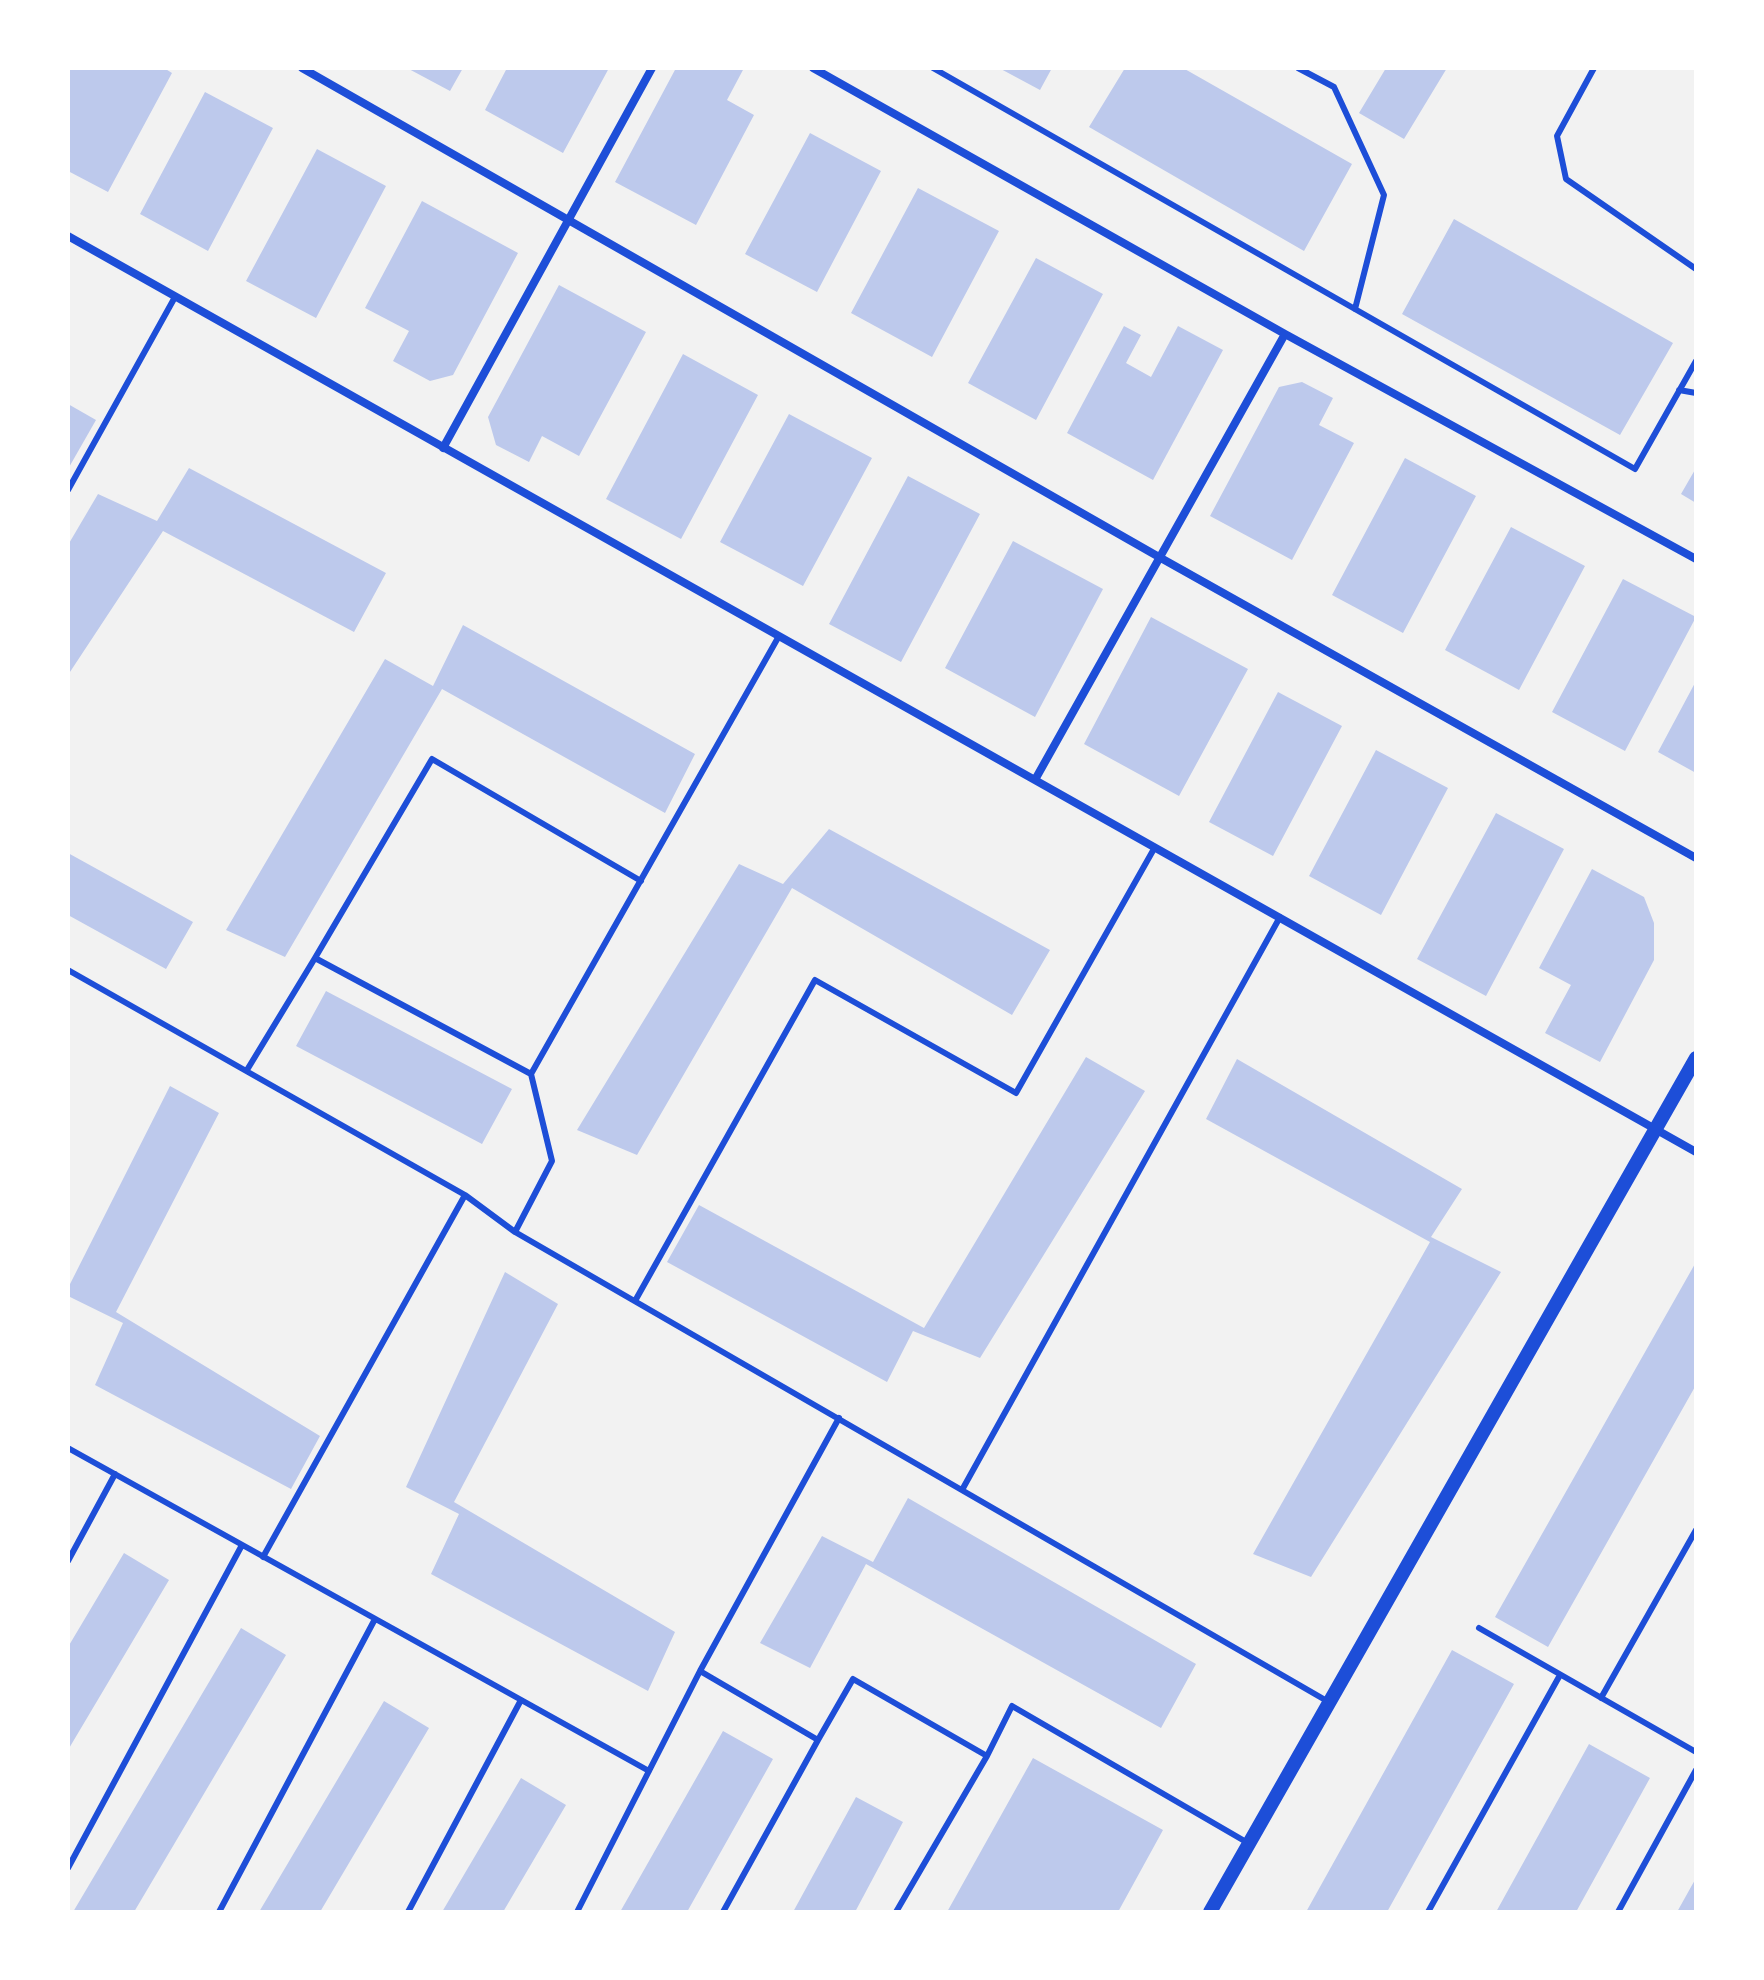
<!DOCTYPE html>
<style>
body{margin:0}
#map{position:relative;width:1764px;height:1980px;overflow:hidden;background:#f2f2f2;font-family:Raleway,sans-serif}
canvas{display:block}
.frame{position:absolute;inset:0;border:70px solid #fff;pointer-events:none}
</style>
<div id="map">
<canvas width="1764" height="1980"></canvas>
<div class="frame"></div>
</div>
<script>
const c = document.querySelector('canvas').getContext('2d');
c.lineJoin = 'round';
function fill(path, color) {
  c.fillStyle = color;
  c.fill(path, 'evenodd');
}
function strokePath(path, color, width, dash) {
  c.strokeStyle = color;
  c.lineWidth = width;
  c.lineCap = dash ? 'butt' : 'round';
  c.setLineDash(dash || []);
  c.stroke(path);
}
fill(new Path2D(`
 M 68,68 L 164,68 L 172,73 L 108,192 L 68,171 Z
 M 407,68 L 463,68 L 450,91 Z
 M 507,68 L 609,68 L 563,153 L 485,110 Z
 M 676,68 L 744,68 L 727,100 L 754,115 L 696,225 L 615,182 Z
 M 999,68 L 1052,68 L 1040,90 Z
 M 1125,68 L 1183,68 L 1352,164 L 1304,251 L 1089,127 Z
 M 1386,68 L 1447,68 L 1404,139 L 1359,113 Z
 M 205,92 L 273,128 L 208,251 L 140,214 Z
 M 810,133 L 881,171 L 817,292 L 745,254 Z
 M 317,149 L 386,186 L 316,318 L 246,281 Z
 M 918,188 L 999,231 L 932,357 L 851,313 Z
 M 422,201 L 518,253 L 453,375 L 430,381 L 393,361 L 409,331 L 365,308 Z
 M 1454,219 L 1673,343 L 1620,435 L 1402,314 Z
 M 1036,258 L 1103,294 L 1036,420 L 968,383 Z
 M 559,285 L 646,332 L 579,456 L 542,436 L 529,462 L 496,445 L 488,417 Z
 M 1124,326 L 1141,335 L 1126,363 L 1151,377 L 1178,326 L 1223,350 L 1153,480 L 1067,433 Z
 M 683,354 L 758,395 L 681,539 L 606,499 Z
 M 1302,382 L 1333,398 L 1319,425 L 1354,443 L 1292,560 L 1210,516 L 1279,387 Z
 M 68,404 L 96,420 L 68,469 Z
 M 789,414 L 872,458 L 803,586 L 720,542 Z
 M 1405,458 L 1476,496 L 1403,633 L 1332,595 Z
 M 189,468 L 386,573 L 354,632 L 163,531 L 68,675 L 68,545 L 98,494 L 157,521 Z
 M 1696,468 L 1696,503 L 1681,494 Z
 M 908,476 L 980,514 L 901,662 L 829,624 Z
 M 1511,527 L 1585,566 L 1519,690 L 1445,650 Z
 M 1013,541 L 1103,589 L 1035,717 L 945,668 Z
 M 1623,579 L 1696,617 L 1625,751 L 1552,712 Z
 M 1151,617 L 1248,669 L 1179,796 L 1084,744 Z
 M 463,625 L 695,754 L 665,813 L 442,689 L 285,957 L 226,930 L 385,659 L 433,686 Z
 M 1696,681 L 1696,773 L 1658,752 Z
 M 1278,692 L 1342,726 L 1273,856 L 1209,822 Z
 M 1376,750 L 1448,788 L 1381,915 L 1309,876 Z
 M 1496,813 L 1564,849 L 1486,996 L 1417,959 Z
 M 829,829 L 1050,950 L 1012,1015 L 792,888 L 637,1155 L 577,1130 L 739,864 L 783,884 Z
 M 68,853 L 193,922 L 166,969 L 68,915 Z
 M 1592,869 L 1644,897 L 1654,923 L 1654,960 L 1600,1062 L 1545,1033 L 1571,985 L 1539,968 Z
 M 326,991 L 512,1089 L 482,1144 L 296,1046 Z
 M 1086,1057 L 1145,1091 L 980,1358 L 913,1331 L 887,1382 L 667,1262 L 699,1205 L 924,1328 Z
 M 1237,1059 L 1462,1189 L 1431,1237 L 1501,1272 L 1311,1577 L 1253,1554 L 1430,1242 L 1206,1119 Z
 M 170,1086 L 219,1113 L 116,1312 L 320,1436 L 291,1489 L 95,1385 L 123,1323 L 68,1296 L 68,1288 Z
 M 1696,1262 L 1696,1385 L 1548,1647 L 1495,1617 Z
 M 505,1272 L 558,1304 L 454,1502 L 675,1632 L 648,1691 L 431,1574 L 459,1514 L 406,1487 Z
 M 908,1498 L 1196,1664 L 1161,1728 L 866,1564 L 810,1668 L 760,1643 L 822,1536 L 873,1562 Z
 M 124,1553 L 169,1580 L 68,1750 L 68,1647 Z
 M 241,1628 L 286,1655 L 134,1912 L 73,1912 Z
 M 1452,1650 L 1514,1684 L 1387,1912 L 1306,1912 Z
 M 384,1701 L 429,1728 L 320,1912 L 259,1912 Z
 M 723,1731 L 773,1759 L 687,1912 L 620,1912 Z
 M 1589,1744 L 1650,1778 L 1576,1912 L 1496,1912 Z
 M 1033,1758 L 1163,1830 L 1118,1912 L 947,1912 Z
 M 521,1778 L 566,1805 L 503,1912 L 442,1912 Z
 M 856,1797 L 903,1822 L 855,1912 L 793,1912 Z
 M 1696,1878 L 1696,1912 L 1677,1912 Z`), '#bdc9ec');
strokePath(new Path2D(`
 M 933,68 L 1635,469 L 1696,361
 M 1298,68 L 1334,87 L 1384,195 L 1355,309
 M 1594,68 L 1557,136 L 1566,179 L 1696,269
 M 1679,390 L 1696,393
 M 68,490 L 175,297
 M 315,958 L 432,759 L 641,881
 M 68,970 L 465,1195 L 515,1232 L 1327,1701
 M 247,1070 L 315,958 L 531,1074
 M 515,1232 L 552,1161 L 531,1074 L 779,636
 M 635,1301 L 815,980 L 1016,1093 L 1155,847
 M 68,1448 L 649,1771
 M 962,1490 L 1280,917
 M 263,1557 L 465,1195
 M 68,1561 L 115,1474
 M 1479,1628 L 1696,1752
 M 700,1671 L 818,1740 L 853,1679 L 987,1756 L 896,1912
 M 1601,1698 L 1696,1530
 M 987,1756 L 1012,1706 L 1248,1843
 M 68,1868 L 242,1545
 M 219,1912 L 375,1619
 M 408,1912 L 521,1700
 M 577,1912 L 700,1671 L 839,1418
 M 723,1912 L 818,1740
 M 1428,1912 L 1560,1675
 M 1618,1912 L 1696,1770`), '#1d4ed8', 6);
strokePath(new Path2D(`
 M 302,68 L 1159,557 L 1696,858
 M 813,68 L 1285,334 L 1696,559
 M 68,236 L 1696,1152
 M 443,448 L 652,68
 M 1036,778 L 1285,334`), '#1d4ed8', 8);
strokePath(new Path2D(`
 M 1210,1912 L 1696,1058`), '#1d4ed8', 14);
</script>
